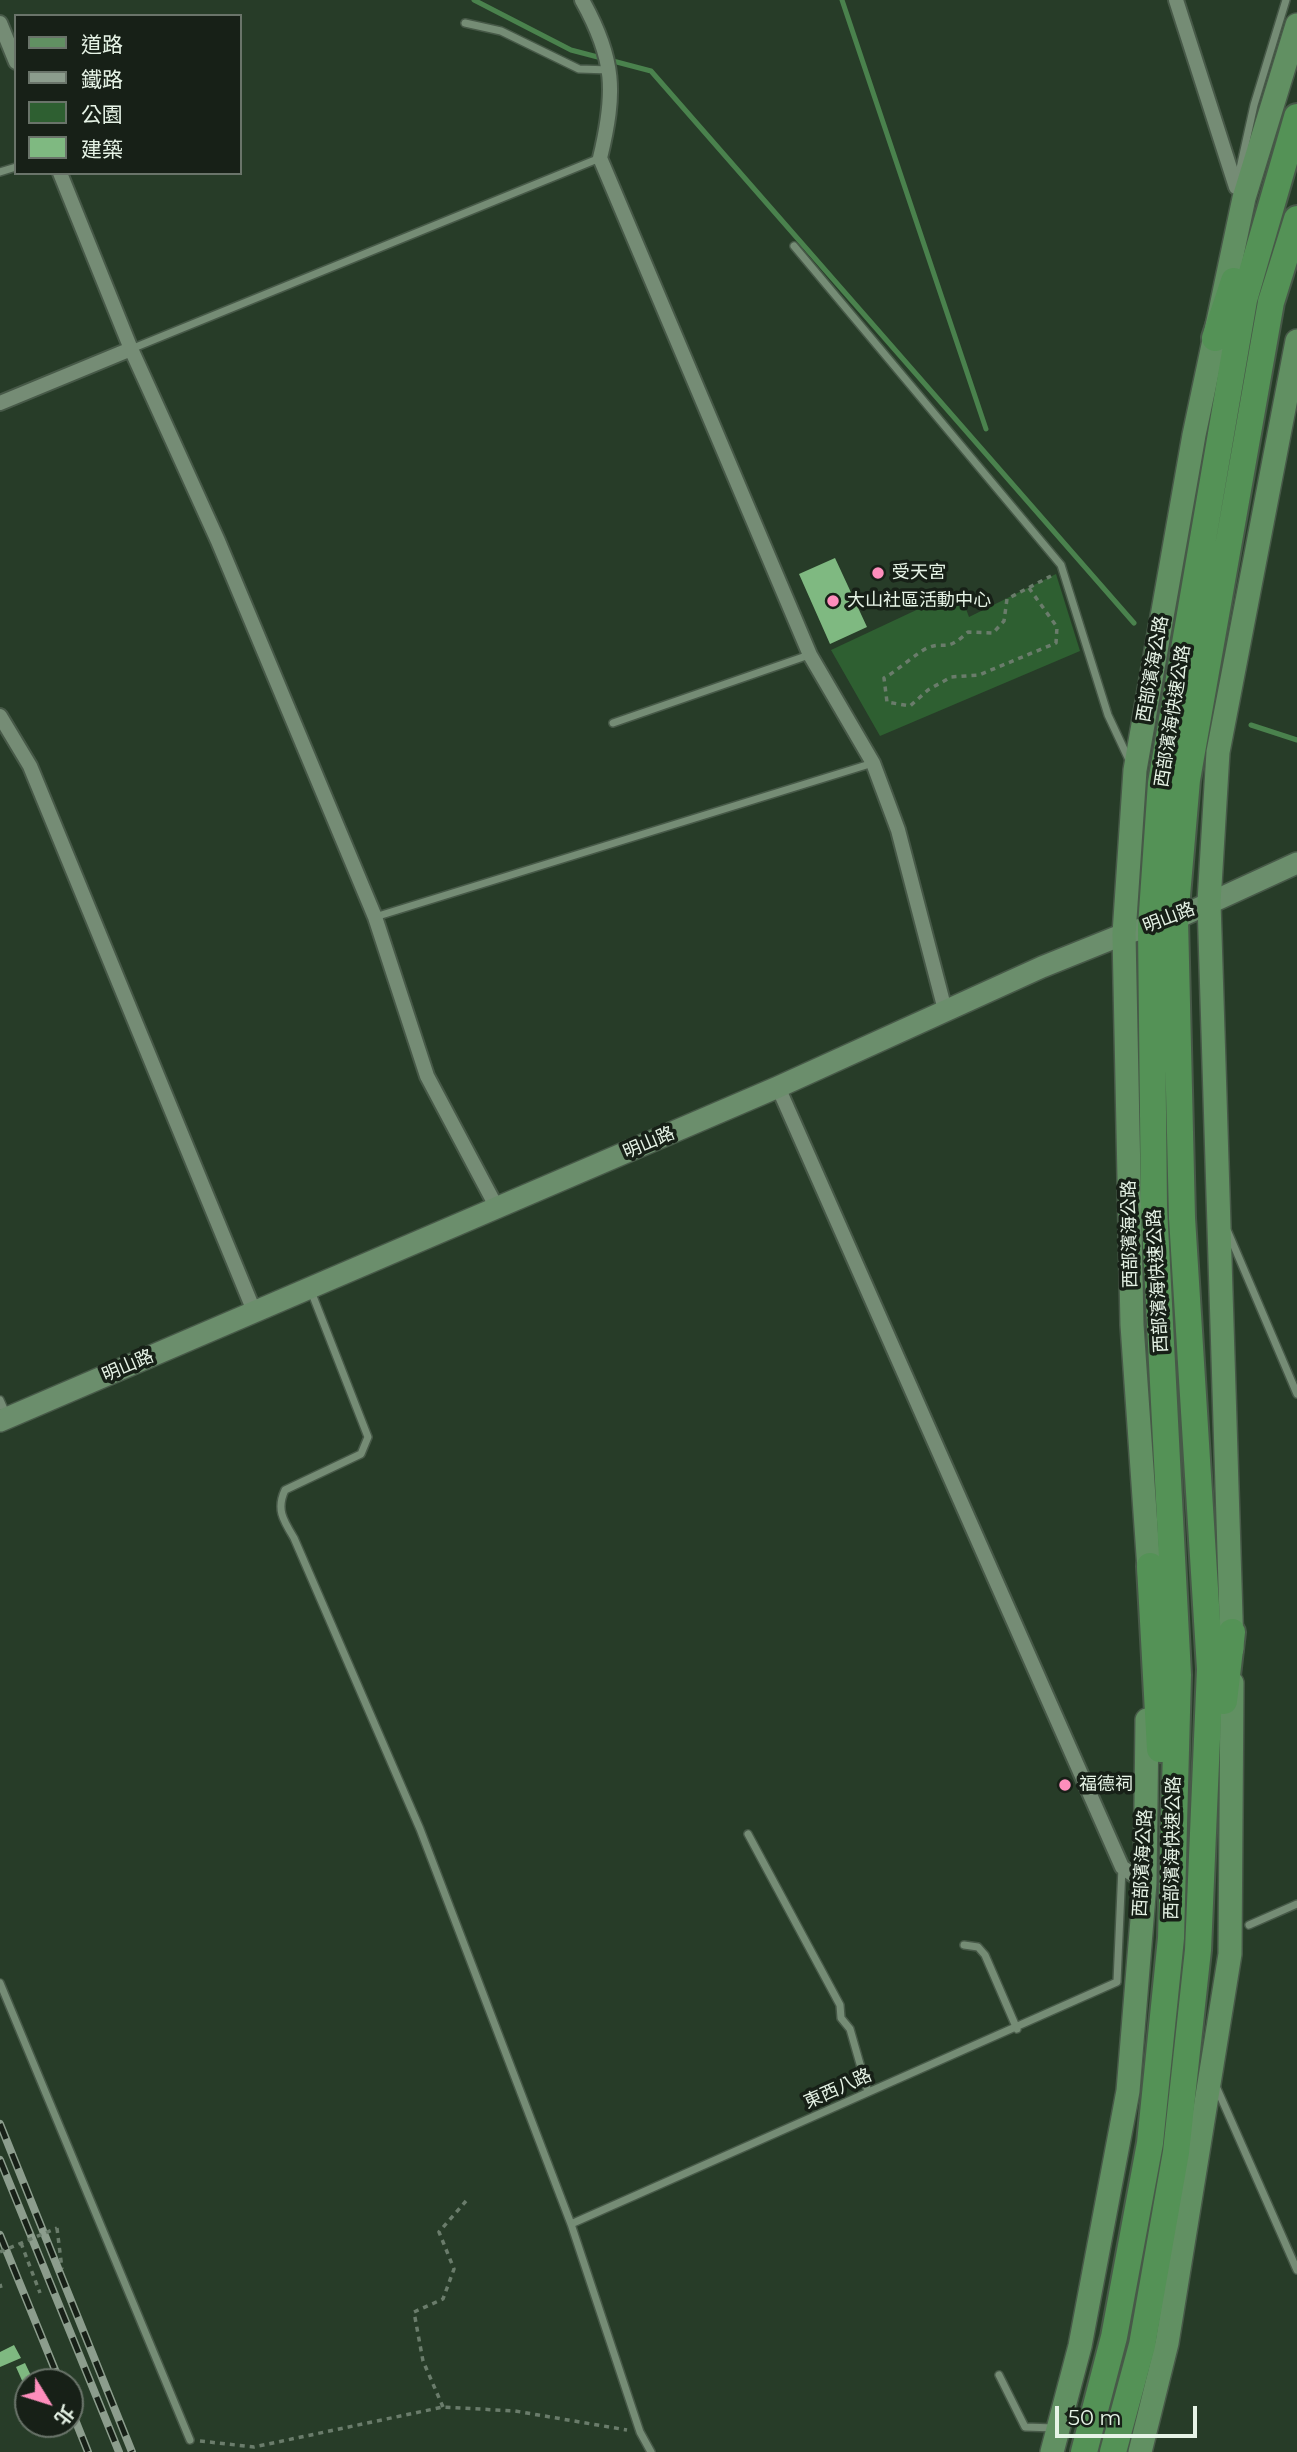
<!DOCTYPE html>
<meta charset="utf-8">
<style>
body{margin:0}
#map{position:relative;width:1297px;height:2452px;overflow:hidden;background:#273c28;font-family:Montserrat,"Noto Sans TC",sans-serif}
canvas{display:block}
.legend{position:absolute;left:14px;top:14px;width:228px;height:161px;box-sizing:border-box;background:#172017;border:2px solid #6a746a;margin:0;padding:9px 12px;list-style:none;font-size:21px;color:#e6f3e6}
.legend li{display:flex;align-items:center;gap:14px;height:35px}
.legend b{width:35px;border:2px solid #6a746a}
.north{position:absolute;left:14px;top:2368px;width:70px;height:70px;box-sizing:border-box;background:#172017;border:2px solid #6a746a;border-radius:50%;rotate:128deg;font-size:19px;font-weight:700;line-height:28px;text-align:center;color:#e6f3e6}
.north::after{content:'';display:block;margin:auto;width:24px;height:32px;background:#fe8ebc;clip-path:polygon(50% 0,100% 100%,50% 72%,0 100%)}
.scale{position:absolute;left:1055px;top:2406px;width:142px;height:32px;box-sizing:border-box;border:4px solid #e6f3e6;border-top:0;padding-left:9px;font-size:21px;line-height:24px;white-space:nowrap;color:#e6f3e6;-webkit-text-stroke:5px #172017;paint-order:stroke}
</style>
<div id="map">
<canvas width="1297" height="2452"></canvas>
<ul class="legend">
<li><b style="height:9px;background:#619062"></b>道路</li>
<li><b style="height:9px;background:#8c9d8d"></b>鐵路</li>
<li><b style="height:19px;background:#2e5f31"></b>公園</li>
<li><b style="height:19px;background:#7fb981"></b>建築</li>
</ul>
<div class="north">北</div>
<div class="scale">50 m</div>
</div>
<script>
const c = document.querySelector('canvas').getContext('2d');
c.lineJoin = 'round';
function fill(path, color) {
  c.fillStyle = color;
  c.fill(path, 'evenodd');
}
function strokePath(path, color, width, dash) {
  c.strokeStyle = color;
  c.lineWidth = width;
  c.lineCap = dash ? 'butt' : 'round';
  c.setLineDash(dash || []);
  c.stroke(path);
}
function label(font, color, halo, rows, align = 'center') {
  c.font = font + ' Montserrat,"Noto Sans TC",sans-serif';
  c.lineWidth = 7;
  c.setLineDash([]);
  c.textBaseline = 'middle';
  c.strokeStyle = halo;
  c.fillStyle = color;
  for (const [text, x, y, turn = 0] of rows) {
    c.save();
    c.translate(x, y);
    c.rotate((+turn || 0) * Math.PI / 180);
    c.textAlign = isNaN(turn) ? turn : align;
    if (halo) c.strokeText(text, 0, 0);
    c.fillText(text, 0, 0);
    c.restore();
  }
}
fill(new Path2D(`
 M 1056,574 L 1080,651 L 880,736 L 831,650 L 959,590 L 969,617 Z`), '#2e5f31');
strokePath(new Path2D(`
 M 474,0 L 571,50 L 651,71 L 1134,623
 M 842,0 L 986,429
 M 1251,725 L 1297,740`), '#4a824d', 5);
fill(new Path2D(`
 M 835,558 L 867,627 L 830,644 L 799,574 Z
 M 14,2345 L 21,2358 L 0,2367 L 0,2352 Z
 M 25,2363 L 34,2382 L 28,2382 L 28,2394 L 16,2367 Z`), '#7fb981');
const lane = new Path2D(`
 M 465,23 L 501,31 L 579,69 L 610,70
 M 0,172 L 16,167
 M 1237,182 L 1254,105 L 1286,0
 M 794,246 L 1061,565 L 1108,715 L 1130,762
 M 131,349 L 600,158
 M 613,723 L 809,655
 M 375,917 L 873,763
 M 1228,1232 L 1297,1394
 M 311,1291 L 368,1437 L 361,1454 L 285,1490 C 276,1509 283,1520 294,1538 L 420,1829 L 571,2224 L 640,2432 L 651,2452
 M 0,1400 L 7,1416
 M 748,1834 L 840,2005 L 841,2018 L 850,2029 L 868,2092
 M 1249,1925 L 1297,1904
 M 964,1945 L 978,1947 L 985,1955 L 1017,2029
 M 0,1983 L 190,2440
 M 1215,2084 L 1297,2270
 M 571,2224 L 1117,1982 L 1122,1867
 M 999,2375 L 1025,2427 L 1055,2428`);
const street = new Path2D(`
 M 582,0 C 615,59 616,92 600,158 L 810,655 L 873,763 L 898,830 L 945,1010
 M 1176,0 L 1236,187
 M 0,23 L 16,62
 M 60,173 L 131,349 L 218,541 L 375,917 L 427,1076 L 497,1208
 M 0,403 L 131,349
 M 0,716 L 30,766 L 254,1311
 M 778,1087 L 1122,1867 L 1145,1883`);
const secondary = new Path2D(`
 M 0,1421 L 778,1087 L 1042,967 L 1124,934 L 1175,919 L 1297,863`);
const primary = new Path2D(`
 M 1150,1584 L 1132,1325 L 1124,934 L 1135,770 L 1194,435 L 1244,198 L 1297,25
 M 1232,1649 L 1209,902 L 1218,752 L 1297,341
 M 1052,2452 L 1080,2346 L 1128,2091 L 1145,1883 L 1147,1720
 M 1140,2452 L 1167,2343 L 1230,1954 L 1232,1683`);
const highway = new Path2D(`
 M 1215,338 L 1234,281
 M 1150,1566 L 1160,1749
 M 1224,1701 L 1232,1632
 M 1084,2452 L 1114,2337 L 1150,2143 L 1171,1938 L 1178,1675 L 1154,1207 L 1151,927 L 1161,783 L 1244,300 L 1297,117
 M 1113,2452 L 1142,2345 L 1176,2152 L 1198,1950 L 1210,1669 L 1182,1218 L 1175,919 L 1187,780 L 1271,302 L 1297,219`);
strokePath(lane, '#475948', 10);
strokePath(street, '#475948', 18);
strokePath(secondary, '#475948', 24);
strokePath(primary, '#475948', 26);
strokePath(highway, '#475948', 30);
strokePath(new Path2D(`
 M 1029,588 L 1057,627 L 1056,643 L 979,675 L 951,677 L 928,690 L 910,706 L 887,702 L 884,678 C 897,671 918,652 927,648 C 947,640 944,654 968,632 L 993,633 L 1004,621 L 1007,599 L 1051,576
 M 57,2228 L 62,2269
 M 21,2243 L 40,2293
 M 0,2284 L 1,2288
 M 443,2407 L 423,2361 L 414,2312 L 443,2299 L 454,2269 L 439,2232 L 466,2201
 M 200,2441 L 254,2447 L 443,2407 L 515,2411 L 627,2430`), '#6a7c6b', 3.5, [5, 5]);
strokePath(lane, '#758c75', 7);
strokePath(street, '#758c75', 14);
strokePath(secondary, '#6b8e6c', 21);
strokePath(primary, '#619062', 23);
strokePath(highway, '#549256', 26);
const rail = new Path2D(`
 M 0,2124 L 132,2452
 M 0,2160 L 119,2452
 M 0,2235 L 60,2382
 M 70,2407 L 88,2452`);
strokePath(rail, '#8c9d8d', 8);
strokePath(rail, '#172017', 5, [16]);
strokePath(new Path2D(`
 M 0,2252 L 57,2228`), '#6a7c6b', 3.5, [5, 5]);
for (const [x, y, r, color] of [
 [878,573,7,"#fe8ebc"],
 [833,601,7,"#fe8ebc"],
 [1065,1785,7,"#fe8ebc"]
]) {
  const dot = new Path2D();
  dot.arc(x, y, r, 0, 2 * Math.PI);
  c.fillStyle = color;
  c.fill(dot);
  strokePath(dot, '#172017', 2.5);
}
label('18px', '#e6f3e6', '#172017', [
 ["受天宮",892,573],
 ["大山社區活動中心",847,601],
 ["福德祠",1079,1785]
], 'left');
label('18px', '#e6f3e6', '#172017', [
 ["西部濱海公路",1153,669,-80],
 ["西部濱海快速公路",1173,716,-81],
 ["明山路",1169,918,-21],
 ["明山路",649,1143,-23],
 ["西部濱海公路",1130,1234,-91],
 ["西部濱海快速公路",1158,1281,-93],
 ["明山路",128,1366,-23],
 ["西部濱海快速公路",1173,1848,-89],
 ["西部濱海公路",1143,1863,-87],
 ["東西八路",838,2089,-24]
]);
</script>
